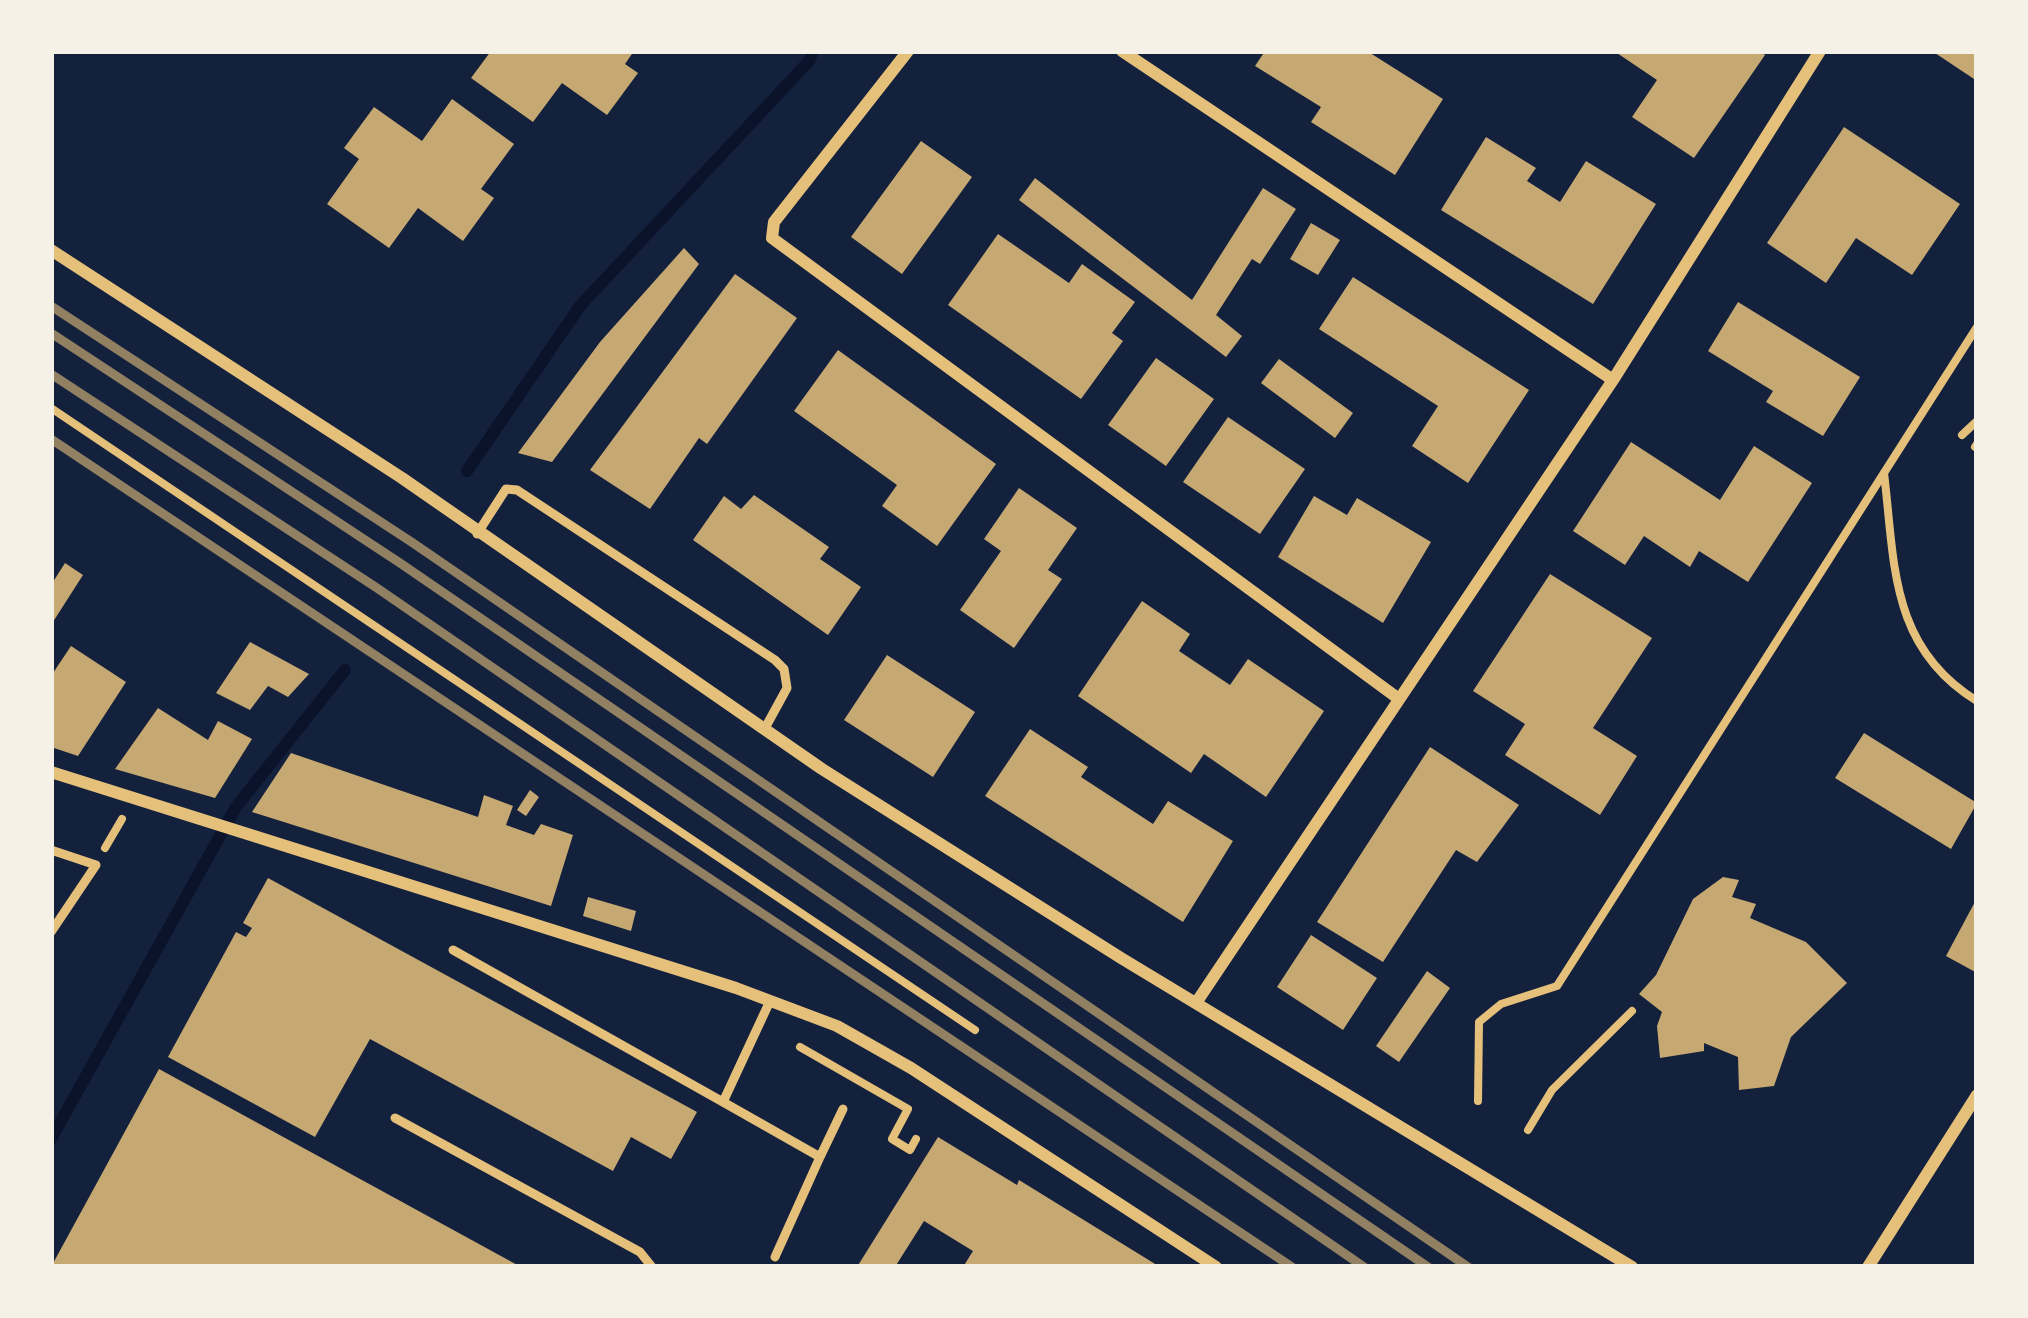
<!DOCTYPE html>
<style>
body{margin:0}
#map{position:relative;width:2028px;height:1318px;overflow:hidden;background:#14213d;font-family:"Golos Text",sans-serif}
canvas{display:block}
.frame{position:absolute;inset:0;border:54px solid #f6f1e7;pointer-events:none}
</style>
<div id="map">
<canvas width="2028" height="1318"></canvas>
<div class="frame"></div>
</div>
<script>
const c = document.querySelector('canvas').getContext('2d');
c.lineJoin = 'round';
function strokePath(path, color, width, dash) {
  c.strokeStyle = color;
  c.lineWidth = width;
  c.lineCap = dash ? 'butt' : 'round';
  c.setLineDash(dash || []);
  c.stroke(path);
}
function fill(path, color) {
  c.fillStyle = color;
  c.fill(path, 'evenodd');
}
strokePath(new Path2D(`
 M 467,471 L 580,306 L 810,60 L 812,51
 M 51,1139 L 236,807 L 345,670`), '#0b132b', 12);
fill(new Path2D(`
 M 491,51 L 634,51 L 625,64 L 638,73 L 607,115 L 562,83 L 533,122 L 471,78 Z
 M 1265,51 L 1367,51 L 1443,99 L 1395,175 L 1311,122 L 1321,107 L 1255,66 Z
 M 1614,51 L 1759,51 L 1765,55 L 1694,158 L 1632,117 L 1657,80 Z
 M 1932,51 L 1977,51 L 1977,81 Z
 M 452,99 L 514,144 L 481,189 L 494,198 L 463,241 L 418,208 L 389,248 L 327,204 L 359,159 L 344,148 L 374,107 L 422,141 Z
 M 1844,127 L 1960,204 L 1912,275 L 1856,238 L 1826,283 L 1767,243 Z
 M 1486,137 L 1536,168 L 1527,181 L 1560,202 L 1586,161 L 1656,204 L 1593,304 L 1441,210 Z
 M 921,141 L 972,177 L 902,274 L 851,237 Z
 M 1035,178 L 1192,300 L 1263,188 L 1296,209 L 1260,264 L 1252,259 L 1216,315 L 1242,336 L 1226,357 L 1019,200 Z
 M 1311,223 L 1340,240 L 1318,275 L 1290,259 Z
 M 998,234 L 1069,283 L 1082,264 L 1135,302 L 1112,333 L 1123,341 L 1081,399 L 948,305 Z
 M 684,248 L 699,264 L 552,462 L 518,453 L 600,342 Z
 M 735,274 L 797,318 L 707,444 L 699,438 L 650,509 L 590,470 Z
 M 1353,277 L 1529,390 L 1468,483 L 1412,446 L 1438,406 L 1319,329 Z
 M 1738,302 L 1860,377 L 1823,436 L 1766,402 L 1773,391 L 1708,351 Z
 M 838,350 L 996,464 L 937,546 L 882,506 L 897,485 L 794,411 Z
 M 1156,358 L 1214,399 L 1166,466 L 1108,425 Z
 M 1279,359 L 1353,413 L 1335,438 L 1261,383 Z
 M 1228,417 L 1305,469 L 1260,534 L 1183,482 Z
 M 1631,442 L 1720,500 L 1754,446 L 1812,483 L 1748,582 L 1699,551 L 1690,567 L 1644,536 L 1625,565 L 1573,531 Z
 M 1019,488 L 1077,528 L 1048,570 L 1062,579 L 1014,648 L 960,610 L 1001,551 L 984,539 Z
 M 754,495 L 829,547 L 820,559 L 861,587 L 828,635 L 693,540 L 724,496 L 741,509 Z
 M 1314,496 L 1347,515 L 1357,498 L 1431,542 L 1383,623 L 1278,557 Z
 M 65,563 L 83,575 L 51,625 L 51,585 Z
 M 1550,574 L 1652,638 L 1593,728 L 1637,756 L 1600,815 L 1505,755 L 1525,724 L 1473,691 Z
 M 1142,601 L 1190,634 L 1179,651 L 1230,685 L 1248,659 L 1324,711 L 1266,797 L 1204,754 L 1191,773 L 1078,696 Z
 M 250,642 L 309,674 L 288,697 L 268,686 L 250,710 L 216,693 Z
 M 71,646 L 126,682 L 78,756 L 51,747 L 51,676 Z
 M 887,655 L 975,712 L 933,777 L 844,720 Z
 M 158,708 L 208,740 L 218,721 L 252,739 L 215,798 L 115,769 Z
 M 1030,729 L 1088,767 L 1081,777 L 1153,824 L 1168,801 L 1233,841 L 1183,922 L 985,796 Z
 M 1864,733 L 1977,803 L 1951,849 L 1835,778 Z
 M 1430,747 L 1519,805 L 1477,862 L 1456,850 L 1383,962 L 1317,922 Z
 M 291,753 L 478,817 L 484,795 L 513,806 L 506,825 L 534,835 L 541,824 L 573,835 L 551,906 L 252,812 Z
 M 530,790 L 539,797 L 526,816 L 517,810 Z
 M 1723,877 L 1739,880 L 1732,897 L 1756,904 L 1750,918 L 1806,942 L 1847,983 L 1791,1037 L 1774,1086 L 1739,1090 L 1738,1057 L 1704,1043 L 1704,1051 L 1660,1058 L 1657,1026 L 1662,1012 L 1639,994 L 1656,975 L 1693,899 Z
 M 268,878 L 697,1112 L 671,1159 L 631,1137 L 613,1171 L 370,1039 L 315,1137 L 168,1057 L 236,932 L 246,937 L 252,928 L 243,923 Z
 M 588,897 L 636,911 L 631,931 L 583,916 Z
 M 1977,898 L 1977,973 L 1946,956 Z
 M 1311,935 L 1377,978 L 1343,1030 L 1277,987 Z
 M 1427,971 L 1450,988 L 1399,1062 L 1376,1046 Z
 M 159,1069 L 521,1267 L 51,1267 Z
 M 938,1137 L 1017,1185 L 1019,1180 L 1160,1267 L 963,1267 L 973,1251 L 924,1221 L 895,1267 L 857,1267 Z`), '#c6a872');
strokePath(new Path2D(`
 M 51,408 L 975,1030
 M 1962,435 L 1977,421
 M 1975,447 L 1977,444
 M 1884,473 C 1895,562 1889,647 1977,701
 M 105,848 L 122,819
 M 800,1047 L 908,1109 L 892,1139 L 910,1150 L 916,1139
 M 1478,1101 L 1479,1022 L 1501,1004 L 1557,986 L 1977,327
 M 1528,1130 L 1552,1090 L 1632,1011`), '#e5c07b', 8);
strokePath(new Path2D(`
 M 477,534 L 506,489 L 517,490 L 775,660 L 784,669 L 787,688 L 764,730
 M 51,850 L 96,865 L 51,932
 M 453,950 L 723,1102 L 770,1001
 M 723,1102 L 820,1157 L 775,1257
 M 395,1118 L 640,1252 L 652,1267
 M 820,1157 L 843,1109`), '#e5c07b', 9);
strokePath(new Path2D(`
 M 908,51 L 774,222 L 772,238 L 1399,699
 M 1122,51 L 1613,380
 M 51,250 L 402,478 L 822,769 L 1121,958 L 1632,1267
 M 51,772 L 736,988 L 837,1026 L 911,1068 L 1216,1267
 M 1198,1000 L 1613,380 L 1820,51
 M 1868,1267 L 1977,1095`), '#e5c07b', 12);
strokePath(new Path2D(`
 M 51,306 L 413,543 L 1468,1267
 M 51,333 L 400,563 L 1428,1267
 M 51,374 L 377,588 L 1364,1267
 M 51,439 L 1292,1267`), '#918062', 9);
</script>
